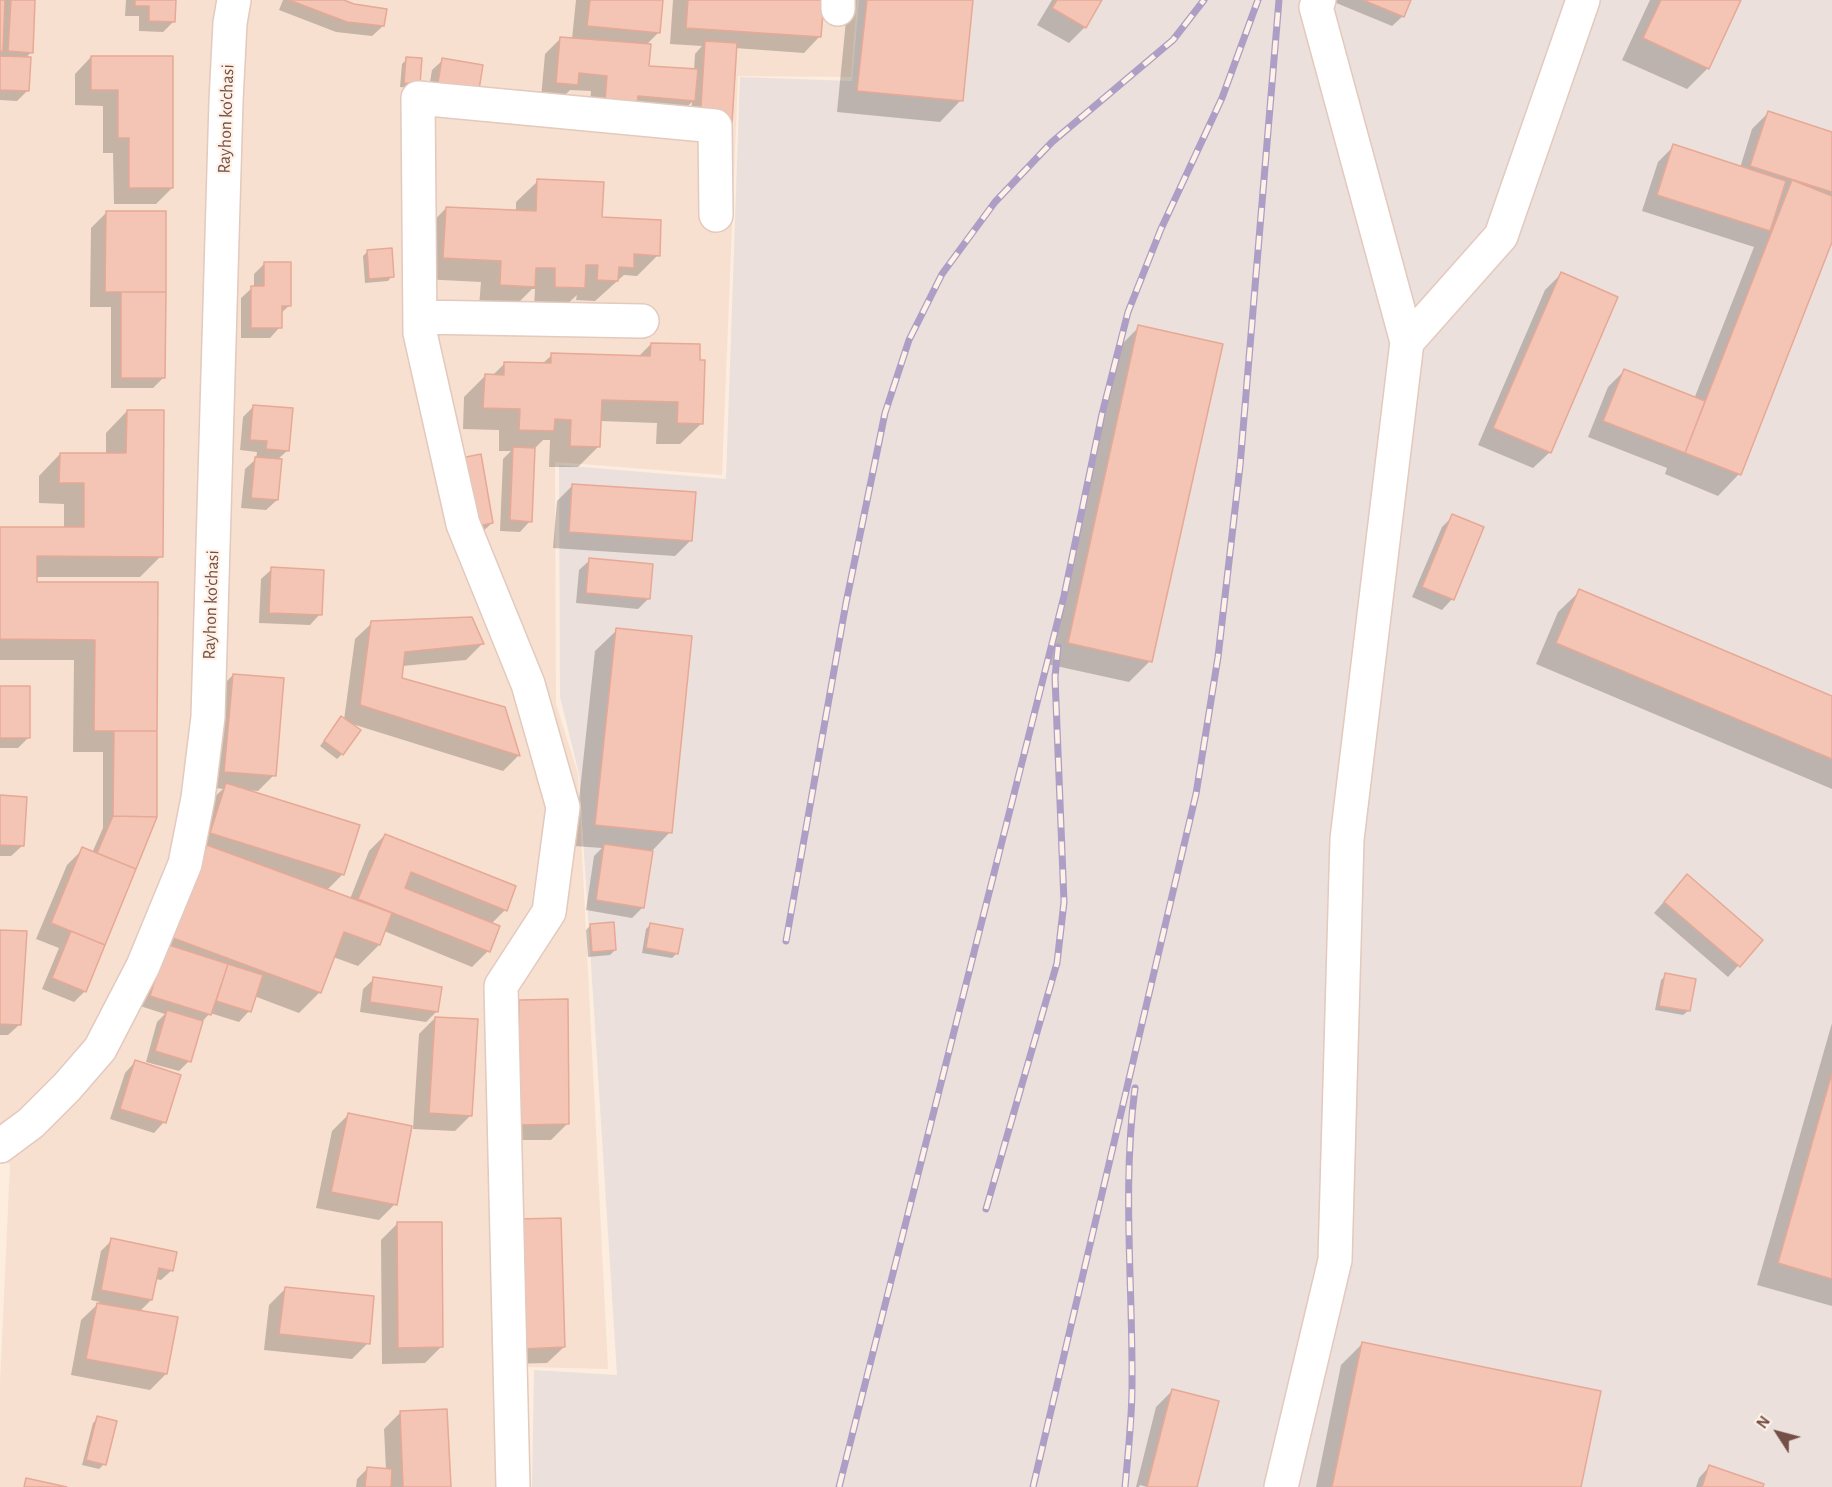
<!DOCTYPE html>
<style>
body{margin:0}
#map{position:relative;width:1832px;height:1487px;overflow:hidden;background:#fdeddf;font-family:"Alegreya Sans",sans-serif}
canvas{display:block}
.north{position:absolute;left:1748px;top:1403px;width:60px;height:60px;-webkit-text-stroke:4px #fff1e6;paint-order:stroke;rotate:306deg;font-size:16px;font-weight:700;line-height:24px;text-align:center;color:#744f46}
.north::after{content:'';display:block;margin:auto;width:21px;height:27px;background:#744f46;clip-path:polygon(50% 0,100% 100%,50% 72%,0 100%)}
</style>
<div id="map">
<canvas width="1832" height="1487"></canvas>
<div class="north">N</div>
</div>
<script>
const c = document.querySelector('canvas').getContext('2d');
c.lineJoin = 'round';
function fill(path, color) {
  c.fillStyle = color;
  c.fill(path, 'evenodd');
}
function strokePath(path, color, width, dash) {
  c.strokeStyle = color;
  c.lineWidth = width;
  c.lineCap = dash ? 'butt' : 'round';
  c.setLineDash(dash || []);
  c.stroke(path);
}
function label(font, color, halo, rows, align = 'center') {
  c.font = font + ' "Alegreya Sans",sans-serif';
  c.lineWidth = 4.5;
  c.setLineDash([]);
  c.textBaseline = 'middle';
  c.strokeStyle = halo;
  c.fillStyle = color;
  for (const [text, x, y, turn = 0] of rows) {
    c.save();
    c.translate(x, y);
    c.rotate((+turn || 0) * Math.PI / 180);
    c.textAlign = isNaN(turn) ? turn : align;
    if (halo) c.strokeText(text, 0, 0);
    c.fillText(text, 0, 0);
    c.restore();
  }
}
fill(new Path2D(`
 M 0,0 L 857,0 L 851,77 L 738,76 L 722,475 L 555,462 L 556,704 L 578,774 L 608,1369 L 526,1367 L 519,1487 L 0,1487 L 0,1383 L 10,1164 L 0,1162 Z`), '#f7e0d0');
fill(new Path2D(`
 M 859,0 L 1832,0 L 1832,1487 L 532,1487 L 534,1370 L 617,1375 L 579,774 L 560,697 L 559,465 L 726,479 L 740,77 L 852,81 Z`), '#ebe0db');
fill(new Path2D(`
 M 0,0 L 34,0 L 31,52 L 25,59 L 28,90 L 17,101 L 0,100 Z
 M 126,0 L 174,0 L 174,21 L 163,32 L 139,31 L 139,16 L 125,16 Z
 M 283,0 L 340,0 L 383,26 L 372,36 L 336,32 L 279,10 Z
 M 576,0 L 662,0 L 658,33 L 646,45 L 647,67 L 694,71 L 695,54 L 702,46 L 670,44 L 673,0 L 822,0 L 820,36 L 804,53 L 735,48 L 690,132 L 692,102 L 677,116 L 588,128 L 591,91 L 570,90 L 560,100 L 541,98 L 545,54 L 561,38 L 572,39 Z
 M 848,0 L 971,0 L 961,100 L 940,122 L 837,112 Z
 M 1052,0 L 1101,0 L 1085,27 L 1069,43 L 1037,25 Z
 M 1329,0 L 1409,0 L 1403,16 L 1392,26 Z
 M 1650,0 L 1739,0 L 1708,68 L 1687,89 L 1622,60 Z
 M 91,57 L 172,57 L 172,188 L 156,204 L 114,204 L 113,153 L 103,153 L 103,106 L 75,105 L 75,74 Z
 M 407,59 L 413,88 L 400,87 L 402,64 Z
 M 443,60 L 477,96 L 427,100 L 432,70 Z
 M 1768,113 L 1832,133 L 1832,238 L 1739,474 L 1718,496 L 1665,474 L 1667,468 L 1588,437 L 1608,387 L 1624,371 L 1694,399 L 1754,247 L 1642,211 L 1658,162 L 1674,146 L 1740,168 L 1752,129 Z
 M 538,181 L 658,255 L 637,276 L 624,275 L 595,301 L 576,300 L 577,295 L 562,309 L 534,308 L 535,289 L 532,289 L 513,308 L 479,306 L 481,282 L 422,279 L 425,230 L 446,208 L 516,211 L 516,202 Z
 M 107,212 L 164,377 L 153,388 L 111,388 L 111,307 L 90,307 L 91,228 Z
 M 368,251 L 392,276 L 388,281 L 365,283 L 363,256 Z
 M 265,263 L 290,305 L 280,314 L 280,327 L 270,338 L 241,338 L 241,298 L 252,288 L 254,288 L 254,274 Z
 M 1561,274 L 1550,452 L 1533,468 L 1478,445 L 1545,290 Z
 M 1139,327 L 1150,661 L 1129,682 L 1047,664 L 1118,348 Z
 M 651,344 L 702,423 L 680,444 L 656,444 L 657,423 L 600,421 L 599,446 L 578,467 L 549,467 L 550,440 L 543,440 L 534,449 L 530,521 L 520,532 L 500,531 L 503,459 L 511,451 L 499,451 L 499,430 L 463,429 L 464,397 L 485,376 L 492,376 L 505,363 L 542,364 L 552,355 L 638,357 Z
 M 254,406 L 288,450 L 277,460 L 277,500 L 266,510 L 241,508 L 245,469 L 256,459 L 257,452 L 240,450 L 243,417 Z
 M 127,411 L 161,556 L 140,577 L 36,577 L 36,584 L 157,584 L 135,868 L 85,991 L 74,1002 L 42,989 L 59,948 L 36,939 L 67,865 L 83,849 L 92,853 L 103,828 L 103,752 L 73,752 L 74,660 L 0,660 L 0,529 L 64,529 L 64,504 L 39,503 L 39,476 L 60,454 L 106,454 L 106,433 Z
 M 446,471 L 492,523 L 481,533 Z
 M 573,485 L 691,540 L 675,556 L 553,548 L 557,501 Z
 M 1453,516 L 1452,599 L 1442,610 L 1412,597 L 1442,527 Z
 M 590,560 L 649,598 L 638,609 L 576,603 L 579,570 Z
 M 272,569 L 320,614 L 310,625 L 259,623 L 261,579 Z
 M 1580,591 L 1832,697 L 1832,789 L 1536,664 L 1558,612 Z
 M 372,623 L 482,644 L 466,660 L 402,666 L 401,679 L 503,709 L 518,756 L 503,771 L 349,723 L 342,754 L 337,759 L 320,746 L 337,723 L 344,720 L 355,639 Z
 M 617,630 L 670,832 L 650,853 L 643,907 L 632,918 L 586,910 L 594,856 L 602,848 L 574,846 L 595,651 Z
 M 233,675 L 274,775 L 258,791 L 247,790 L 343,874 L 327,890 L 350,899 L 369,851 L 385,835 L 505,910 L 491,924 L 488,951 L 472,967 L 384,931 L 379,945 L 358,966 L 333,957 L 320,992 L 299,1013 L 254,996 L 249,1011 L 239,1022 L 210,1013 L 200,1024 L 189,1061 L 179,1071 L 146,1062 L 157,1022 L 165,1014 L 140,1006 L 210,801 L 223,789 L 209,787 L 217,691 Z
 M 0,687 L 29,737 L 18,748 L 0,748 Z
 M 0,796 L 22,846 L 11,856 L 0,856 Z
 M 1677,887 L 1761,940 L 1728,977 L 1654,913 Z
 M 651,924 L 677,953 L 672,958 L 642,953 L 646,929 Z
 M 591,925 L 615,950 L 610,955 L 588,957 L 586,930 Z
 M 0,931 L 19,1025 L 8,1035 L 0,1035 Z
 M 1666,975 L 1688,1011 L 1683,1015 L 1655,1010 L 1661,980 Z
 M 374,979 L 437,1011 L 426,1022 L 360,1012 L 363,989 Z
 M 519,1001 L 567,1124 L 551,1140 L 504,1140 L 503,1018 Z
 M 435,1018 L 471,1115 L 455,1131 L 413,1129 L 419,1034 Z
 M 1832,1023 L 1832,1306 L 1757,1285 Z
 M 135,1062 L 164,1122 L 154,1133 L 110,1119 L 125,1073 Z
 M 348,1115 L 395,1204 L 379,1220 L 316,1208 L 332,1131 Z
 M 398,1223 L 441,1347 L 425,1363 L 382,1364 L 381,1240 Z
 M 503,1237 L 564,1347 L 547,1363 L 507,1364 Z
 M 112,1240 L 172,1270 L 161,1280 L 155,1279 L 151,1300 L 139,1312 L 166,1374 L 150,1390 L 71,1375 L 81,1320 L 100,1302 L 91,1300 L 101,1251 Z
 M 285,1289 L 368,1343 L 352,1359 L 264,1350 L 269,1305 Z
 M 1363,1343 L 1580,1487 L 1316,1487 L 1341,1365 Z
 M 1172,1391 L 1196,1487 L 1147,1487 L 1140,1485 L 1139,1487 L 1136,1487 L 1156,1407 Z
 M 400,1413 L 450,1487 L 356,1487 L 357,1479 L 367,1469 L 386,1470 L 384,1429 Z
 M 98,1418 L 104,1464 L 99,1469 L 82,1465 L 93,1423 Z
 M 1709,1467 L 1762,1487 L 1696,1487 L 1699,1478 Z`), '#0003');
const building = new Path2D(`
 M 0,0 L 5,0 L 3,51 L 0,51 Z
 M 11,0 L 35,0 L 33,53 L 8,51 Z
 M 135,0 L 176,0 L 175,22 L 149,21 L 149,6 L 135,6 Z
 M 289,0 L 344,0 L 354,4 L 387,9 L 384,26 L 347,22 Z
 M 590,0 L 663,0 L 660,33 L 587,26 Z
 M 688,0 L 824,0 L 821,37 L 686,28 Z
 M 867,0 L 973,0 L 963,101 L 857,91 Z
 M 1057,0 L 1102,0 L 1086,28 L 1052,8 Z
 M 1363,0 L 1411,0 L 1404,17 Z
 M 1661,0 L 1741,0 L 1709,69 L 1643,38 Z
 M 560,37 L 651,44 L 649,66 L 698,69 L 695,101 L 638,96 L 636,115 L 604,113 L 607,76 L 579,73 L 578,85 L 556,83 Z
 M 705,41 L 737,43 L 732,123 L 700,122 Z
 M 0,56 L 31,57 L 29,91 L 0,90 Z
 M 91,56 L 173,56 L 173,188 L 129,188 L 129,138 L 118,138 L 118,90 L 91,90 Z
 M 406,57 L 422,58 L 420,84 L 404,83 Z
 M 442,58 L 483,65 L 478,96 L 437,89 Z
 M 1768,111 L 1832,132 L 1832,192 L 1750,166 Z
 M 1673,144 L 1786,181 L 1770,231 L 1657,195 Z
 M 537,179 L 604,182 L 602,217 L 661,220 L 660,256 L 634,254 L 634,268 L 619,267 L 618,281 L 597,280 L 598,265 L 586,265 L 585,288 L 555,287 L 555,268 L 536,268 L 535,287 L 500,285 L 501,261 L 443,258 L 446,207 L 536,211 Z
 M 1792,180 L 1832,196 L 1832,242 L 1741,475 L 1685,453 Z
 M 106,211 L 166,211 L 166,292 L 105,292 Z
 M 392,248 L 394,277 L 369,279 L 367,250 Z
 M 264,262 L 291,262 L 291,306 L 282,306 L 282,328 L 251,328 L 251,286 L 264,286 Z
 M 1561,272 L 1618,297 L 1551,453 L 1493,428 Z
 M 121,292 L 166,292 L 165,378 L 121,378 Z
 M 1138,325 L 1223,344 L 1152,662 L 1068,643 Z
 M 651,343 L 700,344 L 700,360 L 705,360 L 703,424 L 677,423 L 678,402 L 602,400 L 600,447 L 570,446 L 571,420 L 555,419 L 554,431 L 519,430 L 520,409 L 483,408 L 485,374 L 504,375 L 504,362 L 551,363 L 551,353 L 650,356 Z
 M 1624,369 L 1705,401 L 1685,453 L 1603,421 Z
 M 253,405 L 293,408 L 289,451 L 266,449 L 267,441 L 250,440 Z
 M 127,410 L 164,410 L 163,557 L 37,556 L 37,582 L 158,582 L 157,731 L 94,731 L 95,640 L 0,639 L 0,527 L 84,527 L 84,483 L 59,483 L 60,453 L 126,453 Z
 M 513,447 L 535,448 L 532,522 L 510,520 Z
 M 481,454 L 493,523 L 468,528 L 456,459 Z
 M 255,457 L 282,459 L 278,500 L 251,498 Z
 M 572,484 L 696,492 L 692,541 L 569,532 Z
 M 1452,514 L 1484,527 L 1454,600 L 1422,587 Z
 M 589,558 L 653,564 L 650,599 L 586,593 Z
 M 271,567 L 324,570 L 322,615 L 269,613 Z
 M 1579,589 L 1832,696 L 1832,759 L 1556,643 Z
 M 472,617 L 484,644 L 405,652 L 402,678 L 505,707 L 520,756 L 360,705 L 371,621 Z
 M 616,628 L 692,636 L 672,833 L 595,825 Z
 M 233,674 L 284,678 L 276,776 L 224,772 Z
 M 0,686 L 30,686 L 30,738 L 0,738 Z
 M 341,716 L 361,730 L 343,755 L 324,741 Z
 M 114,731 L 157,731 L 157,817 L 113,816 Z
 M 226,783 L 360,825 L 344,875 L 210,833 Z
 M 0,795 L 27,797 L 24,846 L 0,845 Z
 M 113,816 L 157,817 L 136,869 L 97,853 Z
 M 385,834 L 516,886 L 507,911 L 411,872 L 405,888 L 500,926 L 490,952 L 358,899 Z
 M 604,844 L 653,851 L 644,908 L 596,900 Z
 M 207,845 L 392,913 L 380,945 L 344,932 L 321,993 L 173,938 Z
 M 82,847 L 136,869 L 105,945 L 51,923 Z
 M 1687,874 L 1763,940 L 1740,967 L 1664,902 Z
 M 614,922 L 616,950 L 592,952 L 590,924 Z
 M 650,923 L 683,929 L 678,954 L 646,948 Z
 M 0,930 L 27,931 L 21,1025 L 0,1024 Z
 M 71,931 L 105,945 L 86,992 L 52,978 Z
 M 166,944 L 228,964 L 211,1015 L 150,996 Z
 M 228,964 L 263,975 L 251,1012 L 216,1001 Z
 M 1665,973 L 1696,979 L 1690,1011 L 1659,1006 Z
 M 373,977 L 442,987 L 438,1012 L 370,1002 Z
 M 568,999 L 569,1124 L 520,1125 L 519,1000 Z
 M 167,1010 L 203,1021 L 191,1062 L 155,1051 Z
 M 435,1017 L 478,1019 L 472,1116 L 429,1113 Z
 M 135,1060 L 181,1075 L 166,1123 L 120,1109 Z
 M 1832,1073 L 1832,1279 L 1778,1263 Z
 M 348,1113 L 412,1126 L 397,1205 L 331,1192 Z
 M 561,1218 L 565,1347 L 523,1349 L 518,1219 Z
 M 397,1222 L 442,1222 L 443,1347 L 398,1348 Z
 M 111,1238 L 177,1252 L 173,1271 L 159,1268 L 152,1300 L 101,1290 Z
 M 285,1287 L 374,1296 L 370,1344 L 279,1334 Z
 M 97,1303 L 178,1317 L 167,1374 L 86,1359 Z
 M 1362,1342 L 1601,1391 L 1581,1487 L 1332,1487 Z
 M 1172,1389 L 1219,1401 L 1197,1487 L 1147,1487 Z
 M 447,1409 L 451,1487 L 403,1487 L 400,1411 Z
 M 97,1416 L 117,1421 L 106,1465 L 86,1460 Z
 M 1709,1465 L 1764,1484 L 1763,1487 L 1702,1487 Z
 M 367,1467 L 392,1469 L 391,1487 L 365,1487 Z
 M 26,1478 L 67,1487 L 24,1487 Z`);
fill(building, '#f4c5b5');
strokePath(building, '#e7a895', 1.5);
const minor = new Path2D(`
 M 838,0 L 838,9
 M 420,317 L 642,321
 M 1407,342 L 1501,236 L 1583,0
 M 0,1146 L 31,1123 L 67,1087 L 100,1049 L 143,966 L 185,864 L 198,798 L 208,717 L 226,101 L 230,23 L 234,0
 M 513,1487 L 501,986 L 549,912 L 563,807 L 528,684 L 463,524 L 420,333 L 418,98 L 715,126 L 716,215
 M 1281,1487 L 1335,1260 L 1347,839 L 1407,342 L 1316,7 L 1319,0`);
strokePath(minor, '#e3c9be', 36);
strokePath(minor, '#fff', 33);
const rail = new Path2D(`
 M 786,941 L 846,603 L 885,413 L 909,340 L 942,274 L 995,202 L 1052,142 L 1173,40 L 1204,0
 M 986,1209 L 1057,963 L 1064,902 L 1055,677 L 1058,647
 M 839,1487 L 1064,596 L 1102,414 L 1128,312 L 1161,229 L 1222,98 L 1258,0
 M 1033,1487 L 1196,794 L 1218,657 L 1240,466 L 1279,0
 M 1125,1487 C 1128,1454 1132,1419 1132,1386 C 1133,1286 1122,1187 1135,1088`);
strokePath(rail, '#ad9ec6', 7);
strokePath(rail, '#fff1e6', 4.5, [14]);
label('18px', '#744f46', '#fff1e6', [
 ["Rayhon ko'chasi",226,119,-88],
 ["Rayhon ko'chasi",211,605,-88]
]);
</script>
